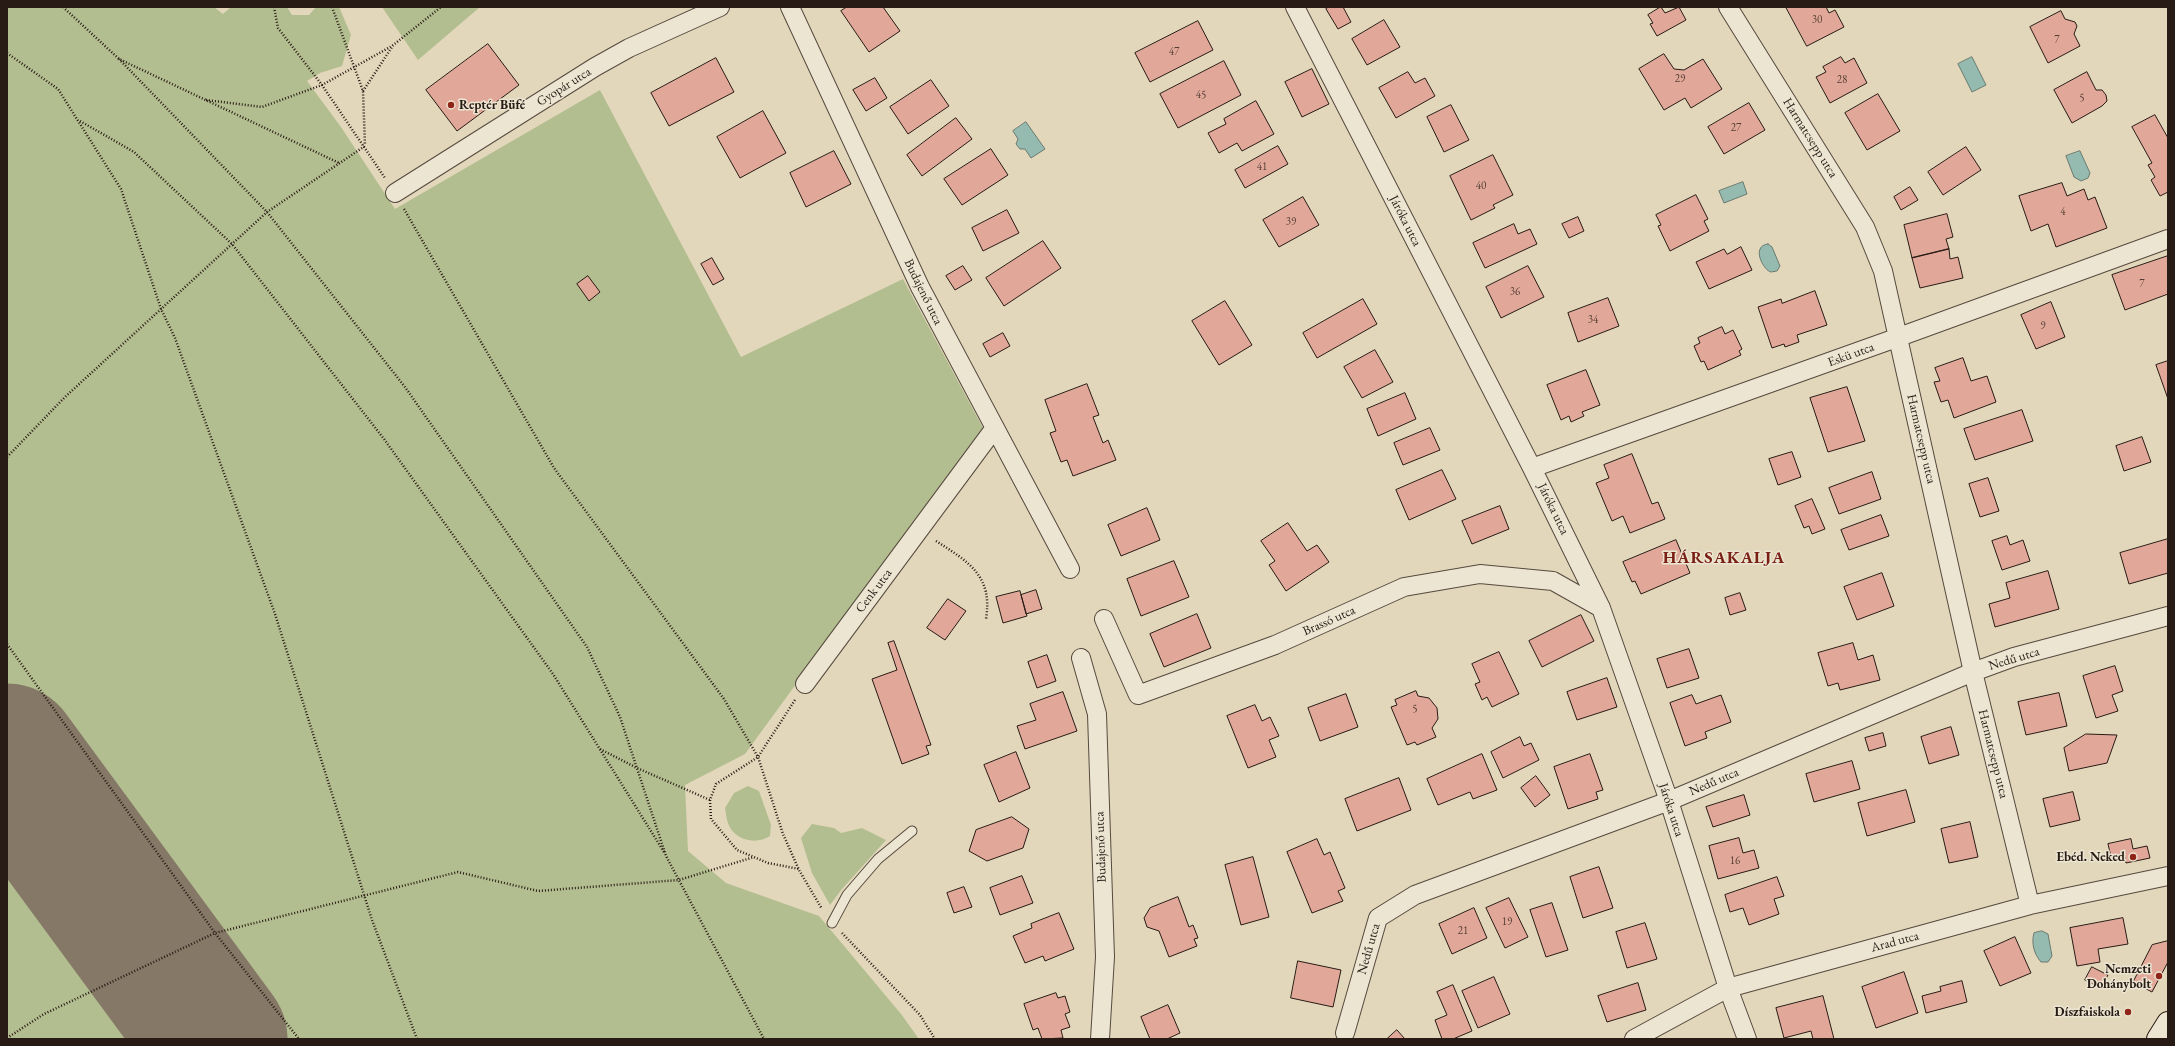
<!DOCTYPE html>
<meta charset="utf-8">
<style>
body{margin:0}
#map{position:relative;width:2175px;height:1046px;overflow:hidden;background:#e2d7ba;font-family:"EB Garamond",serif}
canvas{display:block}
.frame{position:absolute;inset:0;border:8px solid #281a14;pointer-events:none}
</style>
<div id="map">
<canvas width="2175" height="1046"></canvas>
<div class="frame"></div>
</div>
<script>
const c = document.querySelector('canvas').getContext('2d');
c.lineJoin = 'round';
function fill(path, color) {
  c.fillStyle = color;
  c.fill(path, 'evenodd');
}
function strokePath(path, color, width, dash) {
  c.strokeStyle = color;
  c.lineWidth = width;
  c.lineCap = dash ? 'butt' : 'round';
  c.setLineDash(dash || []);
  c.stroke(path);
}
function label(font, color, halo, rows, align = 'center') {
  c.font = font + ' "EB Garamond",serif';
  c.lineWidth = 3;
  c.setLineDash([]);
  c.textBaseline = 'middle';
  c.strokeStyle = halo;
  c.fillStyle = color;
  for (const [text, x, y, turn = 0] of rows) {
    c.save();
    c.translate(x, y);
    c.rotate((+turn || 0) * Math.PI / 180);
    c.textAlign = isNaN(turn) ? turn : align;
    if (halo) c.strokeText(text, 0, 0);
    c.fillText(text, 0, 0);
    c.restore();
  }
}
fill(new Path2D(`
 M 7,7 L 214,7 L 223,14 L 231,7 L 287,7 L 292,15 L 309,15 L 316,7 L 339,7 L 351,35 L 342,66 L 320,73 L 307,81 L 341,127 L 395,209 L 600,90 L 741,357 L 903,279 L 983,428 L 745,754 L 685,785 L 688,851 L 726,883 L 819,916 L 901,1014 L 919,1039 L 7,1039 Z
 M 382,7 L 480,7 L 418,60 Z
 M 748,786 L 759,791 L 771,825 L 770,836 C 757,845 734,841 728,823 C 726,818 726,813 725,808 L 734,793 Z
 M 812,824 L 834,828 L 841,833 L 862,828 L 886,840 L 842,889 L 830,905 L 812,873 L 801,838 Z`), '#b3be90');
const water = new Path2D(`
 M 1972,57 L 1986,85 L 1972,92 L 1958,64 Z
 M 1026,122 L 1045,149 L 1031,158 L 1025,149 L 1020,149 L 1016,144 L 1018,139 L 1013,131 Z
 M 2080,151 L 2090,173 L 2088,178 L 2081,181 L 2074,177 L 2066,156 Z
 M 1743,182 L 1747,194 L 1724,203 L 1719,191 Z
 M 1768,244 L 1772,247 L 1780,266 L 1777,271 C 1777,271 1771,272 1771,272 C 1764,271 1750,246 1768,244 Z
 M 2042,931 L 2048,934 L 2052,956 L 2048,962 L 2041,962 C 2034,954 2031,943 2034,933 Z`);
fill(water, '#95baaf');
strokePath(water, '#697a71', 1);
strokePath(new Path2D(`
 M 7,756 L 215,1039`), '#857867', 145);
const building = new Path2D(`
 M 847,7 L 883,7 L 900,31 L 869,52 L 841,11 Z
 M 1329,7 L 1343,7 L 1351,22 L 1338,29 L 1326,9 Z
 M 1661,7 L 1665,13 L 1679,7 L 1686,20 L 1657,36 L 1650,24 L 1653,23 L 1648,15 Z
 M 1786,7 L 1826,7 L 1829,13 L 1835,10 L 1844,27 L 1807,46 Z
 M 2061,11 L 2065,19 L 2075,22 L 2077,26 L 2074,34 L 2080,46 L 2048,63 L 2030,27 Z
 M 1384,20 L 1400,47 L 1367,65 L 1352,39 Z
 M 1198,21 L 1213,50 L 1150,82 L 1135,53 Z
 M 488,44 L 519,85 L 457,131 L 426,90 Z
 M 1664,54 L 1674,69 L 1684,70 L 1703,59 L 1722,89 L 1691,108 L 1685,98 L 1664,110 L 1639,69 Z
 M 1841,57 L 1845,63 L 1854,58 L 1867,83 L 1830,103 L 1816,77 L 1826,72 L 1823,67 Z
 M 716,58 L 734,92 L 669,126 L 651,93 Z
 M 1224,61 L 1241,95 L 1178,128 L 1160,94 Z
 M 1312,69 L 1329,104 L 1302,117 L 1285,82 Z
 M 1408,72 L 1415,83 L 1425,78 L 1435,96 L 1396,118 L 1379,88 Z
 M 2087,72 L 2096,90 L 2102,90 L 2106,95 L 2107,101 L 2102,106 L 2072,123 L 2054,90 Z
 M 875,78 L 887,98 L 866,111 L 853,90 Z
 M 931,80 L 949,106 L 908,134 L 890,107 Z
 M 1878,94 L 1900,131 L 1867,150 L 1845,113 Z
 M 1256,101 L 1274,134 L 1242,151 L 1237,143 L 1219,153 L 1208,133 L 1226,124 L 1224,119 Z
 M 1749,103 L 1765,130 L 1724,154 L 1708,127 Z
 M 1451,105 L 1469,140 L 1444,152 L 1427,117 Z
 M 763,111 L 786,153 L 740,178 L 717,137 Z
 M 2155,115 L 2168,138 L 2168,192 L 2160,196 L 2151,180 L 2155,177 L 2148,165 L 2152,163 L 2132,127 Z
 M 956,118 L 972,139 L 922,176 L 907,155 Z
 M 1278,146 L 1288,164 L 1245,188 L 1235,170 Z
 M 1966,147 L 1981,170 L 1943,195 L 1928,172 Z
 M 991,149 L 1008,175 L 962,205 L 944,179 Z
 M 834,151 L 851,184 L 806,207 L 790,173 Z
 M 1493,155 L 1513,195 L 1493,205 L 1495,208 L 1471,220 L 1450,176 Z
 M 2062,183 L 2067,196 L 2084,189 L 2088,200 L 2095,197 L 2107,228 L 2056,247 L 2048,224 L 2031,231 L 2019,196 Z
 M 1910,187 L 1918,200 L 1901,210 L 1894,197 Z
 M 1696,195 L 1708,219 L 1704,221 L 1709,231 L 1670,251 L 1658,226 L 1661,225 L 1656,215 Z
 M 1303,197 L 1319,225 L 1279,247 L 1263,220 Z
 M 1007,210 L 1019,233 L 983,251 L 972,228 Z
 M 1947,214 L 1953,237 L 1946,239 L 1949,249 L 1912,258 L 1904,225 Z
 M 1578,217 L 1584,231 L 1569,238 L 1562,224 Z
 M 1514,224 L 1518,234 L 1530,229 L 1537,244 L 1485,268 L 1473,243 Z
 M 1043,241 L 1061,268 L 1004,306 L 986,278 Z
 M 1741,247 L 1752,270 L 1709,289 L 1696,262 L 1724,249 L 1727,254 Z
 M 1949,249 L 1950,259 L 1958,257 L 1963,278 L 1920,288 L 1912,258 Z
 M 2168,256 L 2168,294 L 2125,310 L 2112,275 Z
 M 712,258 L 724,279 L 713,285 L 701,264 Z
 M 963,266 L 972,280 L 955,290 L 946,276 Z
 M 1528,266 L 1544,297 L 1501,318 L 1486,287 Z
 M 588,276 L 600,292 L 589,301 L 577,284 Z
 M 1815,291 L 1827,325 L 1797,335 L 1799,342 L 1785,347 L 1784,344 L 1772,348 L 1758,307 L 1781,299 L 1782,303 Z
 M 1608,298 L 1619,326 L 1578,342 L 1568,313 Z
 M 1363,299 L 1377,324 L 1317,358 L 1303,333 Z
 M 1225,301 L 1252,345 L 1219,365 L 1192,321 Z
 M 2051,302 L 2065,337 L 2036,349 L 2021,315 Z
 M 1722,327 L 1725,334 L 1733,330 L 1742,349 L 1739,351 L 1741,355 L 1708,370 L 1704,361 L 1701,362 L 1694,346 L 1700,343 L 1698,338 Z
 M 1003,333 L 1010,346 L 990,357 L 983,344 Z
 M 1375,350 L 1393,382 L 1362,398 L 1344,367 Z
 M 1963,358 L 1971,381 L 1987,376 L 1996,402 L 1954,418 L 1948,400 L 1941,402 L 1934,382 L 1940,381 L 1935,368 Z
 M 2168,361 L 2168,399 L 2156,365 Z
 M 1586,370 L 1600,405 L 1582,412 L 1584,416 L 1571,422 L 1569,416 L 1561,420 L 1547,385 Z
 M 1087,384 L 1099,415 L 1093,417 L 1103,443 L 1108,440 L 1116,460 L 1073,476 L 1067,460 L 1061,462 L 1050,433 L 1056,431 L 1045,400 Z
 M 1847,387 L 1865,441 L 1828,452 L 1810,398 Z
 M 1405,393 L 1416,419 L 1378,436 L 1367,409 Z
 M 2022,410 L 2033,441 L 1975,460 L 1964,429 Z
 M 1430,428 L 1440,450 L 1403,465 L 1394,443 Z
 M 2142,437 L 2151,462 L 2124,471 L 2116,446 Z
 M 1792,452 L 1801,477 L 1778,485 L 1769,459 Z
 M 1632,454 L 1652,504 L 1658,502 L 1665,519 L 1630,533 L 1623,516 L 1612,521 L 1596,483 L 1609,478 L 1604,465 Z
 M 1442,470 L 1456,499 L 1409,520 L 1396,490 Z
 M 1872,472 L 1881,499 L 1839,514 L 1829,488 Z
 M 1988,478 L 1999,511 L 1980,517 L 1969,484 Z
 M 1812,499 L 1825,529 L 1812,534 L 1809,526 L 1804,528 L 1795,506 Z
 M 1500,506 L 1509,529 L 1472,544 L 1462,521 Z
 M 1147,508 L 1160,540 L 1121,556 L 1108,525 Z
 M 1881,515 L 1889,536 L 1849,550 L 1841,530 Z
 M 1288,523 L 1307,551 L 1317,545 L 1329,562 L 1286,591 L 1269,565 L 1275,561 L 1261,541 Z
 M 2007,536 L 2010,545 L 2023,540 L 2030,561 L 2002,570 L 1992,541 Z
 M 2168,539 L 2168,573 L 2129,584 L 2120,553 Z
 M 1676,540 L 1690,573 L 1641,594 L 1635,581 L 1632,582 L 1623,562 Z
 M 1174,561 L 1189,597 L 1141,616 L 1127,579 Z
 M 2048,571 L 2059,609 L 1995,627 L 1989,604 L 2010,598 L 2006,583 Z
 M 1882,573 L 1894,606 L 1857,620 L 1844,587 Z
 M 1036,590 L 1042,609 L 1026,614 L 1021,595 Z
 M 1020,591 L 1027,616 L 1003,623 L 996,597 Z
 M 1740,593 L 1746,610 L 1730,615 L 1725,598 Z
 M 948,599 L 966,611 L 945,640 L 927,628 Z
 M 1197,614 L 1211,648 L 1164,667 L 1150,634 Z
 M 1581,615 L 1594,641 L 1542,667 L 1529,641 Z
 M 894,641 L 931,745 L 926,746 L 929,754 L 902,764 L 872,679 L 897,670 L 888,643 Z
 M 1853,643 L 1858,660 L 1873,655 L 1880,680 L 1840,690 L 1838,683 L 1828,686 L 1818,653 Z
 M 1689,649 L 1699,678 L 1667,688 L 1657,659 Z
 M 1499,652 L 1519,694 L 1492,707 L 1487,697 L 1482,700 L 1475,684 L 1480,682 L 1472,664 Z
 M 1047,655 L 1056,681 L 1037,688 L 1028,662 Z
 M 2115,666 L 2123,691 L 2112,695 L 2118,711 L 2096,718 L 2083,676 Z
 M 1607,678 L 1617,707 L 1577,720 L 1567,692 Z
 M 1416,691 L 1418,696 L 1429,698 L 1437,708 L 1438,719 L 1432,728 L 1436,737 L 1417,745 L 1415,742 L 1407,745 L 1391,707 L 1397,705 L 1395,700 Z
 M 1063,692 L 1077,731 L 1025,749 L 1017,726 L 1036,720 L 1030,704 Z
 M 2059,693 L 2067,726 L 2026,735 L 2018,702 Z
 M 1346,694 L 1358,727 L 1320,741 L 1308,708 Z
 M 1692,695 L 1696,704 L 1721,695 L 1731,722 L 1705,732 L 1707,738 L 1685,746 L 1670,703 Z
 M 1255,705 L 1262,721 L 1270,717 L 1279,736 L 1269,740 L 1276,757 L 1248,768 L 1227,716 Z
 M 1951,727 L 1959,755 L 1929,764 L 1921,737 Z
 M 1883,733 L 1886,746 L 1869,751 L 1865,738 Z
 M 2086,734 L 2117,735 L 2107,763 L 2069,771 L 2064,748 Z
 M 1520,737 L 1524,746 L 1531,743 L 1539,760 L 1503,778 L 1491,752 Z
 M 1016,752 L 1030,788 L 999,802 L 984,765 Z
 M 1482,754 L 1497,790 L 1473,799 L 1470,792 L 1438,805 L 1427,779 Z
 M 1590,754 L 1603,790 L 1596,792 L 1598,799 L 1568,809 L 1554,767 Z
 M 1852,761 L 1860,789 L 1814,802 L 1806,774 Z
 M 1536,776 L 1550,795 L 1535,807 L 1521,788 Z
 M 1399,778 L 1411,810 L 1357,831 L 1345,799 Z
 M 1906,790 L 1915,822 L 1867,836 L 1858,803 Z
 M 2073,792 L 2080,820 L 2050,827 L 2043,799 Z
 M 1744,795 L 1750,815 L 1713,827 L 1706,807 Z
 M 1012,817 L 1029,829 L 1023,848 L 987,861 L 969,851 L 976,830 Z
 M 1970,822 L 1978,857 L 1949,863 L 1941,829 Z
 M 1739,838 L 1743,853 L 1754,850 L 1759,868 L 1718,879 L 1709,846 Z
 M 1317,839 L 1324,855 L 1330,852 L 1345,888 L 1338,891 L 1343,901 L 1312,913 L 1287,852 Z
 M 2131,839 L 2133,849 L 2147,846 L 2150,858 L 2126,863 L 2124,854 L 2111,857 L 2108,844 Z
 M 1253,857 L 1269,917 L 1241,925 L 1225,865 Z
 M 1599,867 L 1613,908 L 1583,918 L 1570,877 Z
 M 1022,876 L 1033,903 L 1000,915 L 990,888 Z
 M 1777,877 L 1784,896 L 1774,899 L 1779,914 L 1749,925 L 1743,908 L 1730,912 L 1725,895 Z
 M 964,887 L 972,907 L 954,913 L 947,893 Z
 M 1178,897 L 1189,927 L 1193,925 L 1198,938 L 1194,939 L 1197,946 L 1169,957 L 1159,931 L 1147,927 L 1144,918 L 1150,908 Z
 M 1509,898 L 1528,937 L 1505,948 L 1486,908 Z
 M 1552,903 L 1568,950 L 1546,957 L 1530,910 Z
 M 1474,908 L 1487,938 L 1452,954 L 1439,924 Z
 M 1059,913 L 1074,949 L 1045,961 L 1043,956 L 1025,963 L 1013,936 L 1032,928 L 1031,924 Z
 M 2123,918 L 2128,944 L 2098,949 L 2100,962 L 2077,966 L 2070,928 Z
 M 1645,923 L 1657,959 L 1627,968 L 1616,932 Z
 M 2015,937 L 2031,973 L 2000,986 L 1984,951 Z
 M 2168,941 L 2168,962 L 2152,992 L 2133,982 L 2152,945 Z
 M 1298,961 L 1341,970 L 1333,1007 L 1291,998 Z
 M 2092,967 L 2108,975 L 2101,988 L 2085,980 Z
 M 1904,972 L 1918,1013 L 1876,1028 L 1862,987 Z
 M 1494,977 L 1510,1014 L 1478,1028 L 1462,991 Z
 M 1962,981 L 1967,1002 L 1926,1013 L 1922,996 L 1941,991 L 1940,987 Z
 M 1638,983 L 1646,1010 L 1607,1022 L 1598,996 Z
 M 1453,985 L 1472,1031 L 1453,1039 L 1442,1039 L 1435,1020 L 1447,1015 L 1437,992 Z
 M 1056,993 L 1058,998 L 1065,996 L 1070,1012 L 1065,1014 L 1070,1027 L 1061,1030 L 1063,1038 L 1042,1039 L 1038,1028 L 1033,1030 L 1024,1004 Z
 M 1823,996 L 1834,1039 L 1813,1039 L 1811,1031 L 1784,1038 L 1776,1008 Z
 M 1168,1005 L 1180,1033 L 1167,1039 L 1150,1039 L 1141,1017 Z
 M 1397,1030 L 1405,1039 L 1387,1039 Z`);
fill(building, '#e1a899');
strokePath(building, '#281a14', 1);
const service = new Path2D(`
 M 832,923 L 847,895 L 878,859 L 912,831`);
const minor = new Path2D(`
 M 790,7 L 920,287 L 1070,569
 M 1295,7 L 1532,468 L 1601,608 L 1669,801 L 1728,988 L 1747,1039
 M 1728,7 L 1865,227 L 1883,271 L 1973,672 L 2030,905
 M 395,193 L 595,67 L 629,48 L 720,7
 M 1532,468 L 1899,337 L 2168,239
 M 1104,619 L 1138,695 L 1275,645 L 1404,587 L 1480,574 L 1553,581 L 1601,608
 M 1081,658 L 1097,714 L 1105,957 L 1100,1039
 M 805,684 L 994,429
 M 1345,1033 L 1378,918 L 1415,895 L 1669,801 L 1973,672 L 2014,657 L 2168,616
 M 1634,1039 L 1728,988 L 2030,905 L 2168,876`);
const secondary = new Path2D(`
 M 2158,1039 L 2168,1023`);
strokePath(service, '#56493e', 11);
strokePath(minor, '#56493e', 20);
strokePath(secondary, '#281a14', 24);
strokePath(new Path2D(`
 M 63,7 L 119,59 L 339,163
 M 274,7 L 278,28 L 322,85 L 385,178
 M 332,7 L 363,91 L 365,145
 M 7,53 L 58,89 L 121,189 L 161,309 L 175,338 L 275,614 L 372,920 L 417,1039
 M 119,59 L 267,212 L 405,387 L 587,647 L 620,717 L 666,856 L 764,1039
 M 363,91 L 392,47
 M 206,100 L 262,107 L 322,85 L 392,46 L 441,7
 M 80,121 L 134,152 L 232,244 L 384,439 L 553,674 L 664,852
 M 404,209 L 554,468 L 724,699 L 758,757 L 783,834 L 799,870 L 822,909
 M 7,457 L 65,397 L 267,212 L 365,146
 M 936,541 C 969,562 993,576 986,619
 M 7,644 L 215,933 L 299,1039
 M 795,700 L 758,757 L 716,784 L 710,800 L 711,819 L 737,850 L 768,863 L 799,869
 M 600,749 L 637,768 L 710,800
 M 842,933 L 920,1015 L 935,1039
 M 7,1038 L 44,1014 L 215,933 L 458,872 L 538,891 L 679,880 L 754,857`), '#281a14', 2.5, [1, 2]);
strokePath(service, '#ece5d2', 9);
strokePath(minor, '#ece5d2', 18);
strokePath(secondary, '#ece5d2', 22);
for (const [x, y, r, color] of [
 [451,105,4,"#8f2418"],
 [2133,857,4,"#8f2418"],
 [2159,976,4,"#8f2418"],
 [2128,1012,4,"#8f2418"]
]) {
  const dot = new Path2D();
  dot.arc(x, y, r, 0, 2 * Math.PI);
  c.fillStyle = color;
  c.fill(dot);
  strokePath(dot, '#ece5d2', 1.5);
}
label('11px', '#563e35', null, [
 ["30",1817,20],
 ["7",2057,40],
 ["47",1174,52],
 ["29",1680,79],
 ["28",1842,80],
 ["45",1201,95],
 ["5",2082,98],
 ["27",1736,128],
 ["41",1262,167],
 ["40",1481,186],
 ["4",2063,212],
 ["39",1291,222],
 ["7",2142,284],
 ["36",1515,292],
 ["34",1593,320],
 ["9",2043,326],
 ["5",1415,709],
 ["16",1735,861],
 ["19",1507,922],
 ["21",1463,931]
]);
label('13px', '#281a14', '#ece5d2', [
 ["Gyopár utca",564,87,-32],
 ["Harmatcsepp utca",1810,138,58],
 ["Járóka utca",1405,221,63],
 ["Budajenő utca",923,292,64],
 ["Eskü utca",1851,355,-20],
 ["Harmatcsepp utca",1921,439,77],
 ["Járóka utca",1553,509,64],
 ["Cenk utca",874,591,-53],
 ["Brassó utca",1329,621,-24],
 ["Nedű utca",2014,659,-17],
 ["Harmatcsepp utca",1993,754,76],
 ["Nedű utca",1714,782,-23],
 ["Járóka utca",1671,810,72],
 ["Budajenő utca",1101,847,-92],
 ["Arad utca",1895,942,-15],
 ["Nedű utca",1369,949,-74]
]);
label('bold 13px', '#281a14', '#ece5d2', [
 ["Reptér Büfé",459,105,"left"],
 ["Ebéd. Neked",2125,857],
 ["Nemzeti",2151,969],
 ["Dohánybolt",2151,984],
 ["Díszfaiskola",2120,1012]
], 'right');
c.letterSpacing = '1px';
label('bold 17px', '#7a1f14', '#ece5d2', [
 ["HÁRSAKALJA",1724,558]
]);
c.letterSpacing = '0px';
</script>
